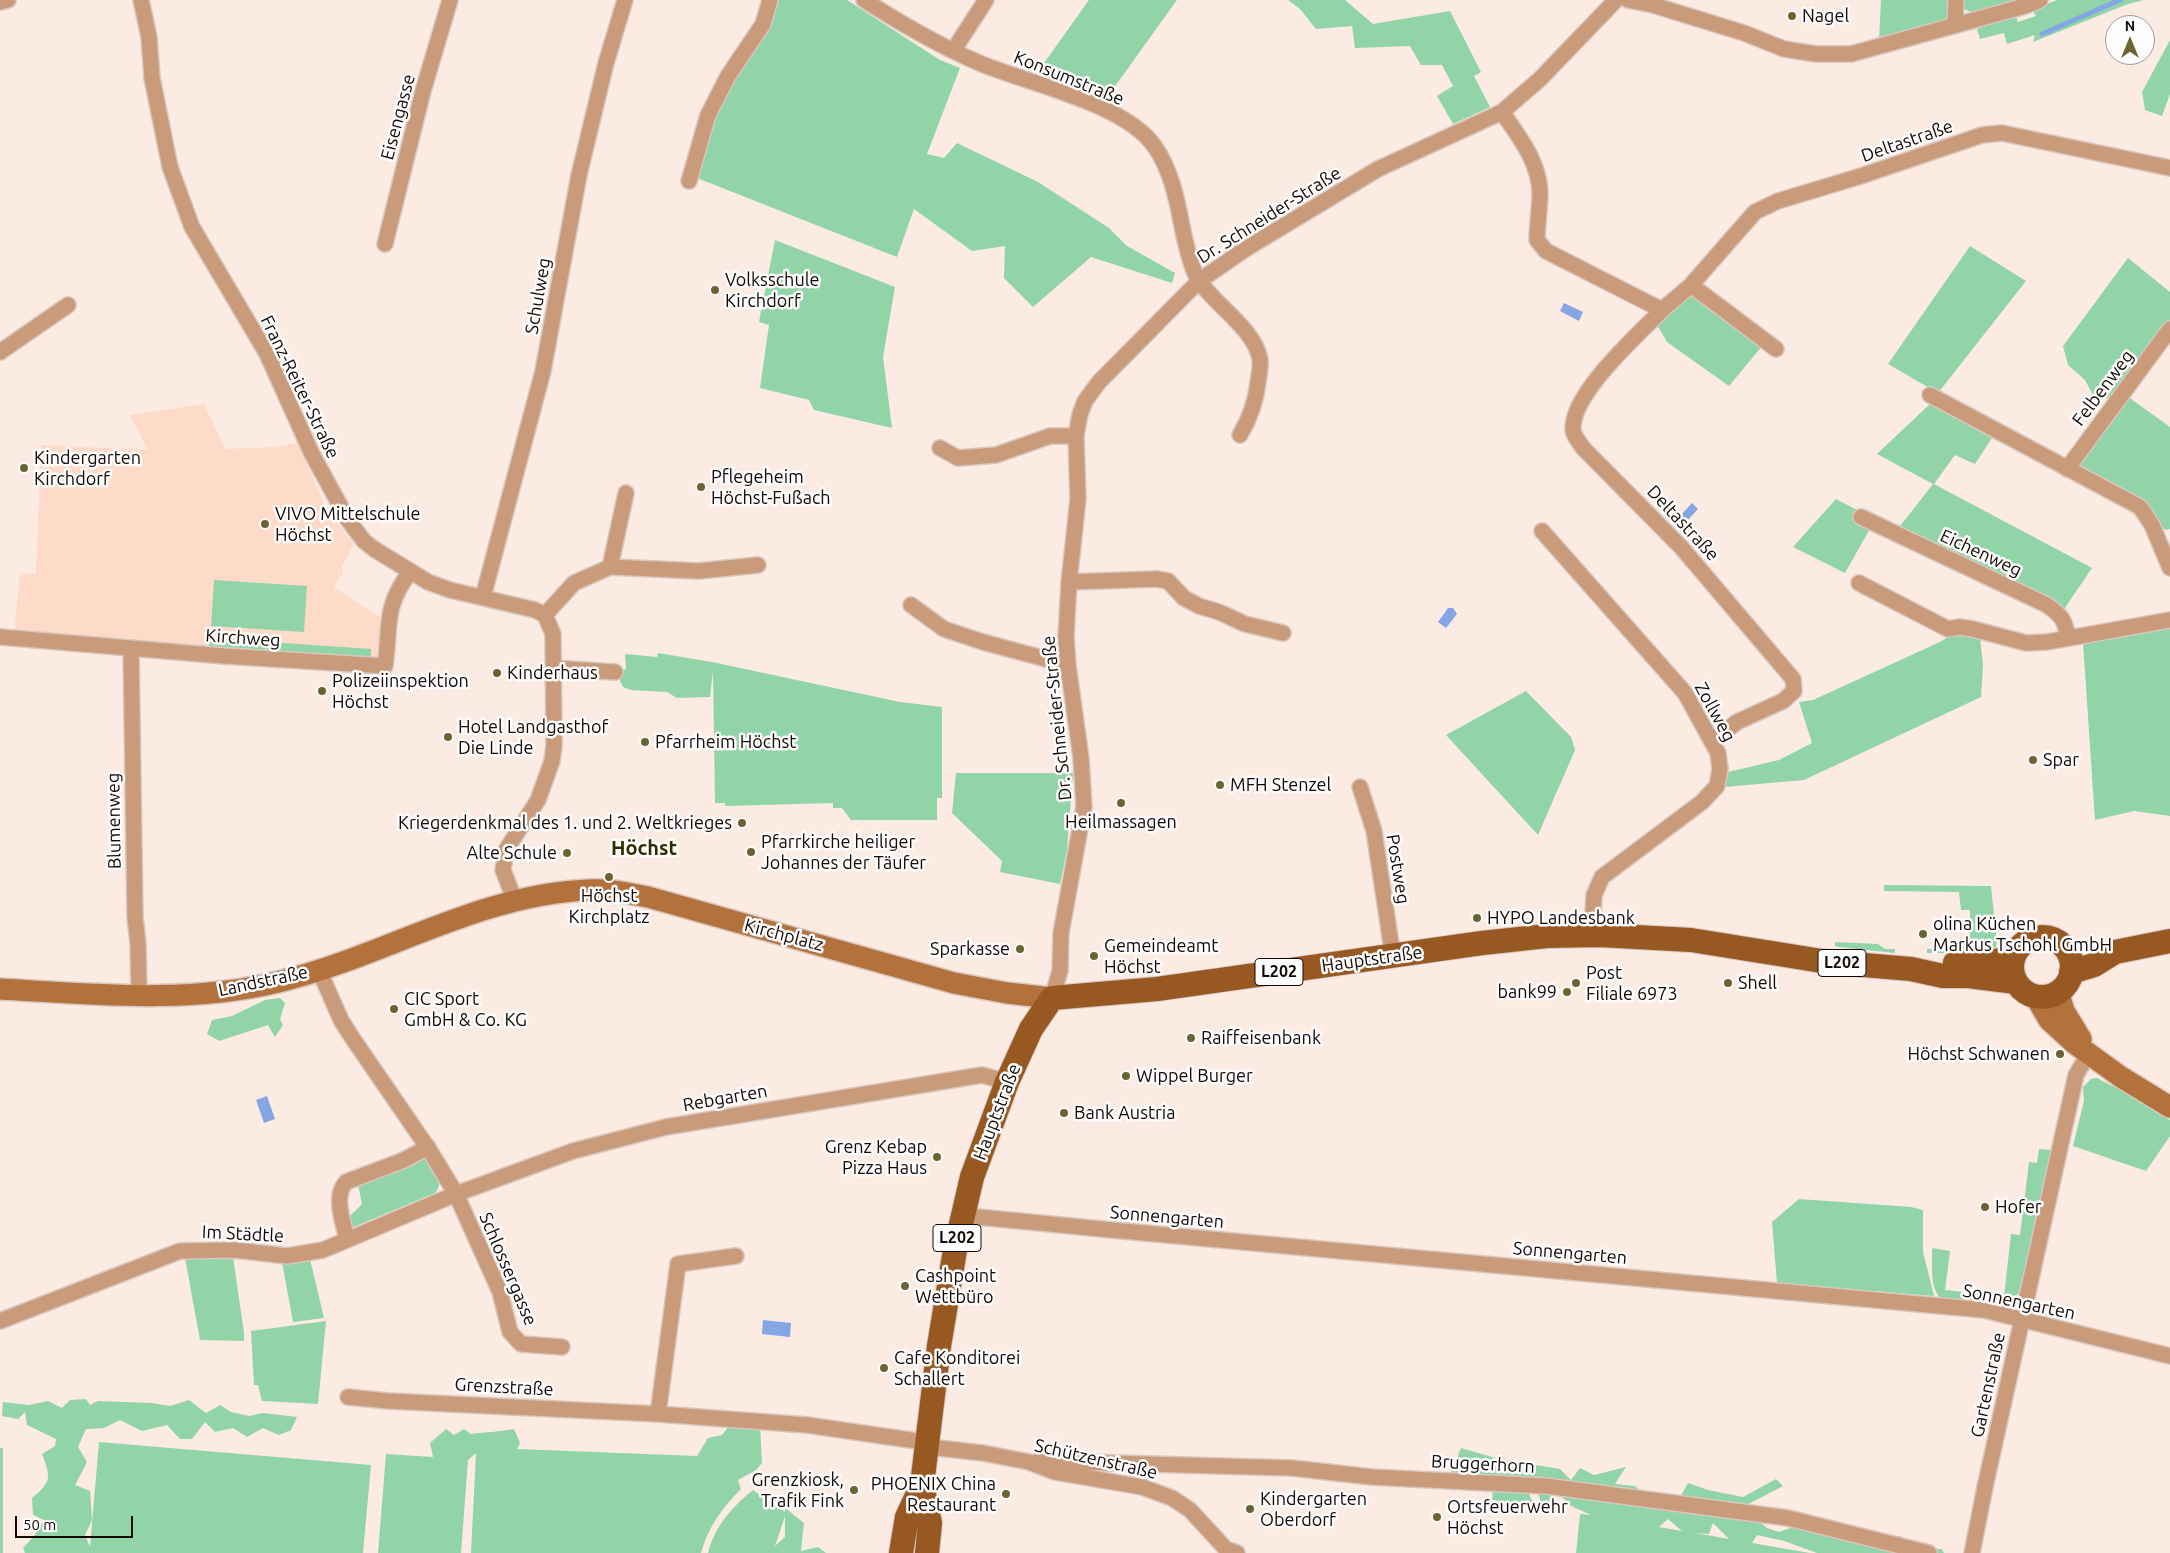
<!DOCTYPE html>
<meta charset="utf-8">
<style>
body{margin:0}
#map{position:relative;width:2170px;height:1553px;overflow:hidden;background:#fcebe2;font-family:Ubuntu,sans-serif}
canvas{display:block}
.north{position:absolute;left:2105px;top:15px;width:50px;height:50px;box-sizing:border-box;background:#fcfcfc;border:1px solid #9e9b99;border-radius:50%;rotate:0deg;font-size:14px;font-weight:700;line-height:20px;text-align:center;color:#120905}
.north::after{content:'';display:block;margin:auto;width:18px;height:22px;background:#6c6330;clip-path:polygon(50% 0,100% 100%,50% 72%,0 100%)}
.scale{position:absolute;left:15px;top:1516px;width:118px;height:22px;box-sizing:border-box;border:2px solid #120905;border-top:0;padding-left:6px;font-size:15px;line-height:18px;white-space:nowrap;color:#120905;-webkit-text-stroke:4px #fcfcfc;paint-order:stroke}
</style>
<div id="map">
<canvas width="2170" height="1553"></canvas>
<div class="north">N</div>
<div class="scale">50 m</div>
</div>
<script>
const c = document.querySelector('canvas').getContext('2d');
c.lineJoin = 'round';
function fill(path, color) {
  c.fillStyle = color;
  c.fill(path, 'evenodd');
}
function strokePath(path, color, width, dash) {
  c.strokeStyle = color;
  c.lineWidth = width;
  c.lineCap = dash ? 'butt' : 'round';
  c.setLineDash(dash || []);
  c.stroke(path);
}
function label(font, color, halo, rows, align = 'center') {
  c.font = font + ' Ubuntu,sans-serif';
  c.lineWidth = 5;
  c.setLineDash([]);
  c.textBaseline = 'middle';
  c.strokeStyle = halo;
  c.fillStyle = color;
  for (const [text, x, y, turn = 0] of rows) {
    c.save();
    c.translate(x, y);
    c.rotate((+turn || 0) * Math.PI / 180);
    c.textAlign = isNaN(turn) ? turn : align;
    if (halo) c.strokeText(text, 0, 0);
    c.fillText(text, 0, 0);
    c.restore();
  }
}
fill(new Path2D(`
 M 204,404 L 225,449 L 274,447 L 298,443 L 327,511 L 354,544 L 342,566 L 343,573 L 334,587 L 384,620 L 381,651 L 375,657 L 370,659 L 14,635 L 20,573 L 36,574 L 41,445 L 148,450 L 130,415 Z`), '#fedbc8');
fill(new Path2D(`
 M 777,0 L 847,0 L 940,60 L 960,68 L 927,154 L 944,158 L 957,143 L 1038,182 L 1109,228 L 1127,246 L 1175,273 L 1172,283 L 1091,257 L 1033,307 L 1004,278 L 1005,246 L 972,251 L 914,209 L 897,257 L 697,178 L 725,88 Z
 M 1089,0 L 1177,0 L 1113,89 L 1099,101 L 1034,77 Z
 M 1288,0 L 1345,0 L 1373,24 L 1450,11 L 1481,72 L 1474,76 L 1490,107 L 1453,124 L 1437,96 L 1453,86 L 1442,65 L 1421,65 L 1410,46 L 1355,48 L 1352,26 L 1316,29 L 1300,9 Z
 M 1881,0 L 1949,0 L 1948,17 L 1941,23 L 1879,40 Z
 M 1961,0 L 2014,0 L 1974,13 L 1964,9 Z
 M 2057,0 L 2144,0 L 2128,4 L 2033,42 L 2035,35 L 2007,44 L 2004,33 L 1980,39 L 1977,29 L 2015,14 L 2018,22 L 2036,16 L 2032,10 Z
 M 2170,40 L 2170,94 L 2162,116 L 2145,110 L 2142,92 Z
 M 775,240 L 895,287 L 883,357 L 892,428 L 814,410 L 809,400 L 760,388 L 769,325 L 759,322 Z
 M 1970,246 L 2026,281 L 1938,393 L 1888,364 Z
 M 2128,258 L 2170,292 L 2170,323 L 2114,398 L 2095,399 L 2085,380 L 2068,365 L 2063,346 Z
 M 1688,294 L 1692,294 L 1763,345 L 1729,386 L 1667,342 L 1657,325 Z
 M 2127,396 L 2170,427 L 2170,529 L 2166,530 L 2158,526 L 2086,473 L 2081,465 L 2083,455 Z
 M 1931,403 L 1994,435 L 1975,464 L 1955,455 L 1934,484 L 2092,568 L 2062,612 L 1897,530 L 1933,484 L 1877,454 Z
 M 1836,499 L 1857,510 L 1852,518 L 1871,527 L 1845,573 L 1793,547 Z
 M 214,580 L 307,586 L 304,632 L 211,626 Z
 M 2170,626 L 2170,816 L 2134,811 L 2095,820 L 2083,643 Z
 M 1955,632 L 1980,637 L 1983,665 L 1981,697 L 1804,780 L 1724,787 L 1728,772 L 1779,760 L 1812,743 L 1799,702 L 1813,700 L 1942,641 Z
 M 210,638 L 371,649 L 371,657 L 209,646 Z
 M 658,653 L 712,662 L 900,702 L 942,707 L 942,798 L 937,798 L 937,820 L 851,820 L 842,808 L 833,808 L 833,803 L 725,806 L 725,803 L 715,803 L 713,671 L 710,697 L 677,698 L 667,692 L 631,690 L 623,687 L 620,681 L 620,671 L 626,669 L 625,654 L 657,657 Z
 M 1526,691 L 1571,737 L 1575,750 L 1538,835 L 1446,735 Z
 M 956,773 L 1073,773 L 1067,850 L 1060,884 L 1000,872 L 1002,861 L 952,813 Z
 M 1884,885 L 1991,886 L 1997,943 L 1995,948 L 1989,951 L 1973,952 L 1973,941 L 1970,941 L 1970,910 L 1961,910 L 1959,892 L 1884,891 Z
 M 1835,942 L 1878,944 L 1885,949 L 1895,949 L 1895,953 L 1839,947 L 1835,946 Z
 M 1943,945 L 1967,945 L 1967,953 L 1927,953 L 1927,949 L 1939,949 Z
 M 280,998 L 285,1003 L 280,1019 L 283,1025 L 275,1037 L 268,1025 L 219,1041 L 207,1034 L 212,1020 L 232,1016 L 265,1000 Z
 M 2097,1078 L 2112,1086 L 2114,1084 L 2170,1120 L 2170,1136 L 2146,1171 L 2073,1146 L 2084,1101 L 2083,1087 L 2091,1079 Z
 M 2039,1149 L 2052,1150 L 2019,1293 L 2005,1305 L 1944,1300 C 1928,1292 1933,1264 1932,1248 L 1950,1251 L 1945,1290 L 2004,1296 L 2011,1234 L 2020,1235 L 2029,1162 L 2037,1163 Z
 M 426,1157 C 433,1168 446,1181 435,1193 L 351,1228 L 348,1222 L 350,1216 L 362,1204 L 358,1184 L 418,1158 Z
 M 1799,1199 L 1911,1207 L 1923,1210 L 1923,1252 L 1934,1296 L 1777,1283 L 1772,1222 Z
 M 233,1257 L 244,1333 L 244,1341 L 200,1340 L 185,1258 Z
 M 310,1259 L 324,1318 L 293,1322 L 282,1262 L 299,1262 Z
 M 326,1321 L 318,1404 L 262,1401 L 258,1385 L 254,1385 L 251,1331 Z
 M 86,1399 L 90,1405 L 98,1401 L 152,1403 L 170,1406 L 189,1400 L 206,1413 L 220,1405 L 231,1412 L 249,1416 L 263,1413 L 297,1417 L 291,1430 L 279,1435 L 263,1428 L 247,1437 L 233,1428 L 215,1432 L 205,1422 L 192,1439 L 180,1439 L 167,1425 L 142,1431 L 120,1420 L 104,1428 L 86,1429 L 78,1447 L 87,1462 L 75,1485 L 90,1491 L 92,1520 L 85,1535 L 90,1547 L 99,1442 L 371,1465 L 363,1553 L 25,1553 L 23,1548 L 34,1536 L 44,1520 L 33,1515 L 32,1498 C 52,1482 51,1477 42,1454 L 55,1446 L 56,1439 L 27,1425 L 25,1412 L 18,1419 L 2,1416 L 3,1402 L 29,1405 L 48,1401 L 62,1408 L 70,1400 Z
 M 760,1423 L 762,1463 L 756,1470 L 738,1480 L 741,1489 C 723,1507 708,1527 701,1553 L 471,1553 L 476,1453 L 468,1460 L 461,1553 L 378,1553 L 386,1454 L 433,1457 L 430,1443 L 446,1429 L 454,1435 L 464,1429 L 471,1434 C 486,1432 499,1432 514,1429 L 520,1443 L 517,1449 L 697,1456 L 708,1438 L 722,1435 L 730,1425 Z
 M 0,1448 L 3,1448 L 3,1553 L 0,1553 Z
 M 1461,1448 L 1499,1459 L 1560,1469 L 1571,1480 L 1580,1468 L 1594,1475 L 1626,1467 L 1615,1484 L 1635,1486 L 1663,1509 L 1673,1510 L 1688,1483 L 1708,1490 L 1743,1497 L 1776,1479 L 1783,1486 L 1743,1507 L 1767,1528 L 1779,1532 L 1799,1525 L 1880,1536 L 1901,1536 L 1909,1549 L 1942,1549 L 1944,1553 L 1817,1553 L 1784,1541 L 1757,1535 L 1752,1543 L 1810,1553 L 1576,1553 L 1580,1514 L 1591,1515 L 1569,1505 L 1552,1485 L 1550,1505 L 1543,1507 L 1535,1485 L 1524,1483 L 1535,1507 L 1492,1500 L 1494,1480 L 1450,1475 ZM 1668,1519 L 1682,1531 L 1659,1527 ZM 1713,1523 L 1729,1539 L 1695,1533 L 1709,1534 Z
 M 753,1490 L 785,1512 L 785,1508 L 804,1523 L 801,1551 L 818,1547 L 826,1553 L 708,1553 C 715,1526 732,1507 753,1490 ZM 785,1516 L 785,1537 L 775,1546 Z`), '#90d4a8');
fill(new Path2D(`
 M 1564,303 L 1583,312 L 1579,321 L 1560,311 Z
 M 1692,503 L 1698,509 L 1686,522 L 1680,516 Z
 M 1448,608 L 1453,608 L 1457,614 L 1446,628 L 1438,622 Z
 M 267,1096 L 275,1119 L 264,1123 L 256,1100 Z
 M 763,1320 L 791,1323 L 790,1337 L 762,1334 Z`), '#84a6e5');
strokePath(new Path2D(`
 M 2042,34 L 2120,0`), '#84a6e5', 5);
const minor = new Path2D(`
 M 141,0 L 149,37 L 152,78 L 170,167 L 192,227 L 267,354 L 312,454 L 348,520 L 364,541 L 374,549 L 428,582 L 450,590 L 535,610 L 545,615 L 553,634 L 554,746 L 552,761 L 538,800 L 506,850 L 503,870 L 515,901
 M 864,0 C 900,23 938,45 977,62 C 1025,83 1126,103 1155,147 C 1173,173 1178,206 1184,236 C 1188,251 1190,266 1198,279 C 1215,306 1254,328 1260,359 C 1261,366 1259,375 1258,382 C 1256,401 1250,418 1240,435
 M 1628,0 L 1653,5 L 1744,33 L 1784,49 L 1816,54 L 1851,54 L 2025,6 L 2040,0
 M 0,2 L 8,0
 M 1955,25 L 1956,0
 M 953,51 L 986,0
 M 1502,112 C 1519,137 1539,161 1540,193 C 1540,208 1537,224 1537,240 L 1546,251 L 1662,310 L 1691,285 L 1755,212 L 1778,201 L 1861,176 L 1982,135 L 2002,133 L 2170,168
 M 689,181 L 708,115 L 728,76 L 763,24 L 770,0
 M 385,244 L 423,91 L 450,0
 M 1691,285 L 1776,349
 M 1662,310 C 1637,336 1572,393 1573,429 C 1573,436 1580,443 1584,449 L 1681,547 L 1793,679 L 1794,691 L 1783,701 L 1737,722 L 1713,741
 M 0,352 L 68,305
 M 1930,395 L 2140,507 L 2152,525 L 2170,568
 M 940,448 L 958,458 L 996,455 L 1050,436 L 1076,436
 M 2067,469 L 2170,329
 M 1861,517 L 2047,605 C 2062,616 2065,620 2068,638
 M 1542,531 L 1685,693 L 1718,753 L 1720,769 L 1717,786 L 1702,802 L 1602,877 L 1594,895 L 1592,935
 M 610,567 L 626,493
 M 1069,582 L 1156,579 L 1168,581 L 1184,598 L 1199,606 L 1219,612 L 1245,624 L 1283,633
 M 1859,583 L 1948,629 L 1959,627 L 1973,629 L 2026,643 L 2047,642 L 2170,620
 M 483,597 L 543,371 L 579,175 L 606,63 L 625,0
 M 911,605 L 944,629 L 983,642 L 1068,665
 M 545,615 L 574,583 L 610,567 L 699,571 L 758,565
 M 0,637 L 224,656 L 385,666 C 391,625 383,608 410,572
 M 131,648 L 135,917 L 138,944 L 139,995
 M 553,668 L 615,672
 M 1360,787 L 1374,831 L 1393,957
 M 319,970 L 341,1020 L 351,1036 L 430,1151 L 456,1194 L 500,1292 L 510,1332 L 521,1344 L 562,1347
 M 1052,998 L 1060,971 L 1061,933 L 1084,807 L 1081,758 L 1068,665 L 1066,636 L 1069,582 L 1078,499 L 1076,436 L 1080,414 L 1085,401 L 1099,382 L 1199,281 L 1247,248 L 1378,169 L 1502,112 L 1540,79 L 1616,0
 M 963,1214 L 978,1217 L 1112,1230 L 1984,1310 L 2170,1356
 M 347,1239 C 343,1222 333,1196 346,1182 L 404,1160 L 428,1147
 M 0,1321 L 180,1251 L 235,1250 L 287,1256 L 323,1250 L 456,1194 L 573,1151 L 666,1127 L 982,1075 L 1007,1082
 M 348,1397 L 388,1401 L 658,1414 L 807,1425 L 917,1441 L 938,1448 L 983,1453 L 1029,1462 L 1055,1472 L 1142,1487 L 1172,1498 L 1190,1510 L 1226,1549 L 1237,1553
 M 658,1414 L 678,1264 L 736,1256
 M 1038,1461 L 1292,1468 L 1372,1477 L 1546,1486 L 1788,1518 L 1929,1553
 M 1972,1553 L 1985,1487 L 2076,1075 L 2089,1053`);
const secondary = new Path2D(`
 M 0,989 C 92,994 188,1004 278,982 C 383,957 479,894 589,890 C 609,889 629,893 648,897 L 954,983 L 1007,993 L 1052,998
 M 2058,991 L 2064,1011 L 2081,1039
 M 2035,996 L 2049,1020 L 2074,1043 L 2121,1077 L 2170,1107`);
const primary = new Path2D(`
 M2012 967a30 30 0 1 1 60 0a30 30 0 1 1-60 0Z
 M 1955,963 L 1987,962 L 2013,958
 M 2071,972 L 2094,965 L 2115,952 L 2170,941
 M 922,1485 L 930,1523 L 927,1553
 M 901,1553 L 907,1517 L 922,1485 L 939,1346 L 955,1250 L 972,1177 L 1007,1082 L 1031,1029 L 1052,998 L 1157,989 L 1482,943 L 1547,936 L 1599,935 L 1691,940 L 1828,962 L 1911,969 L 1943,976 L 1968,976 L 2016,982`);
strokePath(minor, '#d7c7bf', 18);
strokePath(secondary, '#d7c7bf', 24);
strokePath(primary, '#d7c7bf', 26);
strokePath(minor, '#c99b7a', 15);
strokePath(secondary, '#b3713c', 21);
strokePath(primary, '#985821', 24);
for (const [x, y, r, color] of [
 [1792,16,5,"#6c6330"],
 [715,290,5,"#6c6330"],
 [24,468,5,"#6c6330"],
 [701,487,5,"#6c6330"],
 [265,524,5,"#6c6330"],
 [497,673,5,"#6c6330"],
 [322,691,5,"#6c6330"],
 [448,737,5,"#6c6330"],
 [645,742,5,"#6c6330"],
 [2033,760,5,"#6c6330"],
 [1220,785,5,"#6c6330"],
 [1121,803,5,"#6c6330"],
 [742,823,5,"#6c6330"],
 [751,852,5,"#6c6330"],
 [567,853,5,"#6c6330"],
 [609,877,5,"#6c6330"],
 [1477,918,5,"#6c6330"],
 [1923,934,5,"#6c6330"],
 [1020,949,5,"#6c6330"],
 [1094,956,5,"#6c6330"],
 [1576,983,5,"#6c6330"],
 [1728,983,5,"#6c6330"],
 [1567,992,5,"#6c6330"],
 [394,1009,5,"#6c6330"],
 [1191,1038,5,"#6c6330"],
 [2060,1054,5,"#6c6330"],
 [1126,1076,5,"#6c6330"],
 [1064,1113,5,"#6c6330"],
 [937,1157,5,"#6c6330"],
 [1985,1207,5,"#6c6330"],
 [905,1286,5,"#6c6330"],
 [884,1368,5,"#6c6330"],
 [854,1490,5,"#6c6330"],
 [1006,1494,5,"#6c6330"],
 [1250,1509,5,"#6c6330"],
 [1437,1517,5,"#6c6330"]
]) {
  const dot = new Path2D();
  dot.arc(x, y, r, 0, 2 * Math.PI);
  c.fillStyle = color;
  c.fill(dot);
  strokePath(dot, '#fcfcfc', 2);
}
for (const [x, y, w] of [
 [1842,963,48],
 [1279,972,48],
 [957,1238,48]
]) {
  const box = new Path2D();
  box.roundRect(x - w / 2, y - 13.5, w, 27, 4);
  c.fillStyle = '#fcfcfc';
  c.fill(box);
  strokePath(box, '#120905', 1);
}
label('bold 16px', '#120905', null, [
 ["L202",1842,963],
 ["L202",1279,972],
 ["L202",957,1238]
]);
label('18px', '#120905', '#fcfcfc', [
 ["Nagel",1802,16],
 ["Volksschule",725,280],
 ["Kirchdorf",725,301],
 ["Kindergarten",34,458],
 ["Kirchdorf",34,479],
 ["Pflegeheim",711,477],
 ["Höchst-Fußach",711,498],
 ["VIVO Mittelschule",275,514],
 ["Höchst",275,535],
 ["Kinderhaus",507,673],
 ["Polizeiinspektion",332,681],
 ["Höchst",332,702],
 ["Hotel Landgasthof",458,727],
 ["Die Linde",458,748],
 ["Pfarrheim Höchst",655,742],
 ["Spar",2043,760],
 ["MFH Stenzel",1230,785],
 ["Heilmassagen",1121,822,"center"],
 ["Kriegerdenkmal des 1. und 2. Weltkrieges",732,823,"right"],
 ["Pfarrkirche heiliger",761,842],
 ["Johannes der Täufer",761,863],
 ["Alte Schule",557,853,"right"],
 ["Höchst",609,896,"center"],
 ["Kirchplatz",609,917,"center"],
 ["HYPO Landesbank",1487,918],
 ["olina Küchen",1933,924],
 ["Markus Tschohl GmbH",1933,945],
 ["Gemeindeamt",1104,946],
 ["Höchst",1104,967],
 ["Sparkasse",1010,949,"right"],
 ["Post",1586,973],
 ["Filiale 6973",1586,994],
 ["Shell",1738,983],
 ["bank99",1557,992,"right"],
 ["CIC Sport",404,999],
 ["GmbH & Co. KG",404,1020],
 ["Raiffeisenbank",1201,1038],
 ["Höchst Schwanen",2050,1054,"right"],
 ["Wippel Burger",1136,1076],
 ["Bank Austria",1074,1113],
 ["Grenz Kebap",927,1147,"right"],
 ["Pizza Haus",927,1168,"right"],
 ["Hofer",1995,1207],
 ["Cashpoint",915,1276],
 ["Wettbüro",915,1297],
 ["Cafe Konditorei",894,1358],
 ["Schallert",894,1379],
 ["Grenzkiosk,",844,1480,"right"],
 ["Trafik Fink",844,1501,"right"],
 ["PHOENIX China",996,1484,"right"],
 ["Restaurant",996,1505,"right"],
 ["Kindergarten",1260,1499],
 ["Oberdorf",1260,1520],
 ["Ortsfeuerwehr",1447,1507],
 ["Höchst",1447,1528]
], 'left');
label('18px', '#120905', '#fcfcfc', [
 ["Konsumstraße",1069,78,22],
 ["Eisengasse",398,117,-75],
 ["Deltastraße",1907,141,-19],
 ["Dr. Schneider-Straße",1269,215,-32],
 ["Schulweg",538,296,-80],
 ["Franz-Reiter-Straße",300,387,64],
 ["Felbenweg",2103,388,-53],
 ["Deltastraße",1683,523,47],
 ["Eichenweg",1981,553,25],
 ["Kirchweg",243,638,4],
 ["Zollweg",1715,712,61],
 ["Dr. Schneider-Straße",1057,718,-96],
 ["Blumenweg",114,821,-91],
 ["Postweg",1398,869,81],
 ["Kirchplatz",784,935,15],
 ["Hauptstraße",1372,959,-8],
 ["Landstraße",263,981,-12],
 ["Rebgarten",725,1098,-10],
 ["Hauptstraße",997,1112,-69],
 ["Sonnengarten",1167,1217,5],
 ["Im Städtle",243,1234,3],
 ["Sonnengarten",1570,1253,5],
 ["Schlossergasse",508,1269,67],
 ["Sonnengarten",2019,1302,12],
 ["Gartenstraße",1988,1385,-78],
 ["Grenzstraße",504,1387,3],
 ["Schützenstraße",1096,1459,13],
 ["Bruggerhorn",1483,1464,3]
]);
label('bold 20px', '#312b00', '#fcfcfc', [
 ["Höchst",644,848]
]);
</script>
